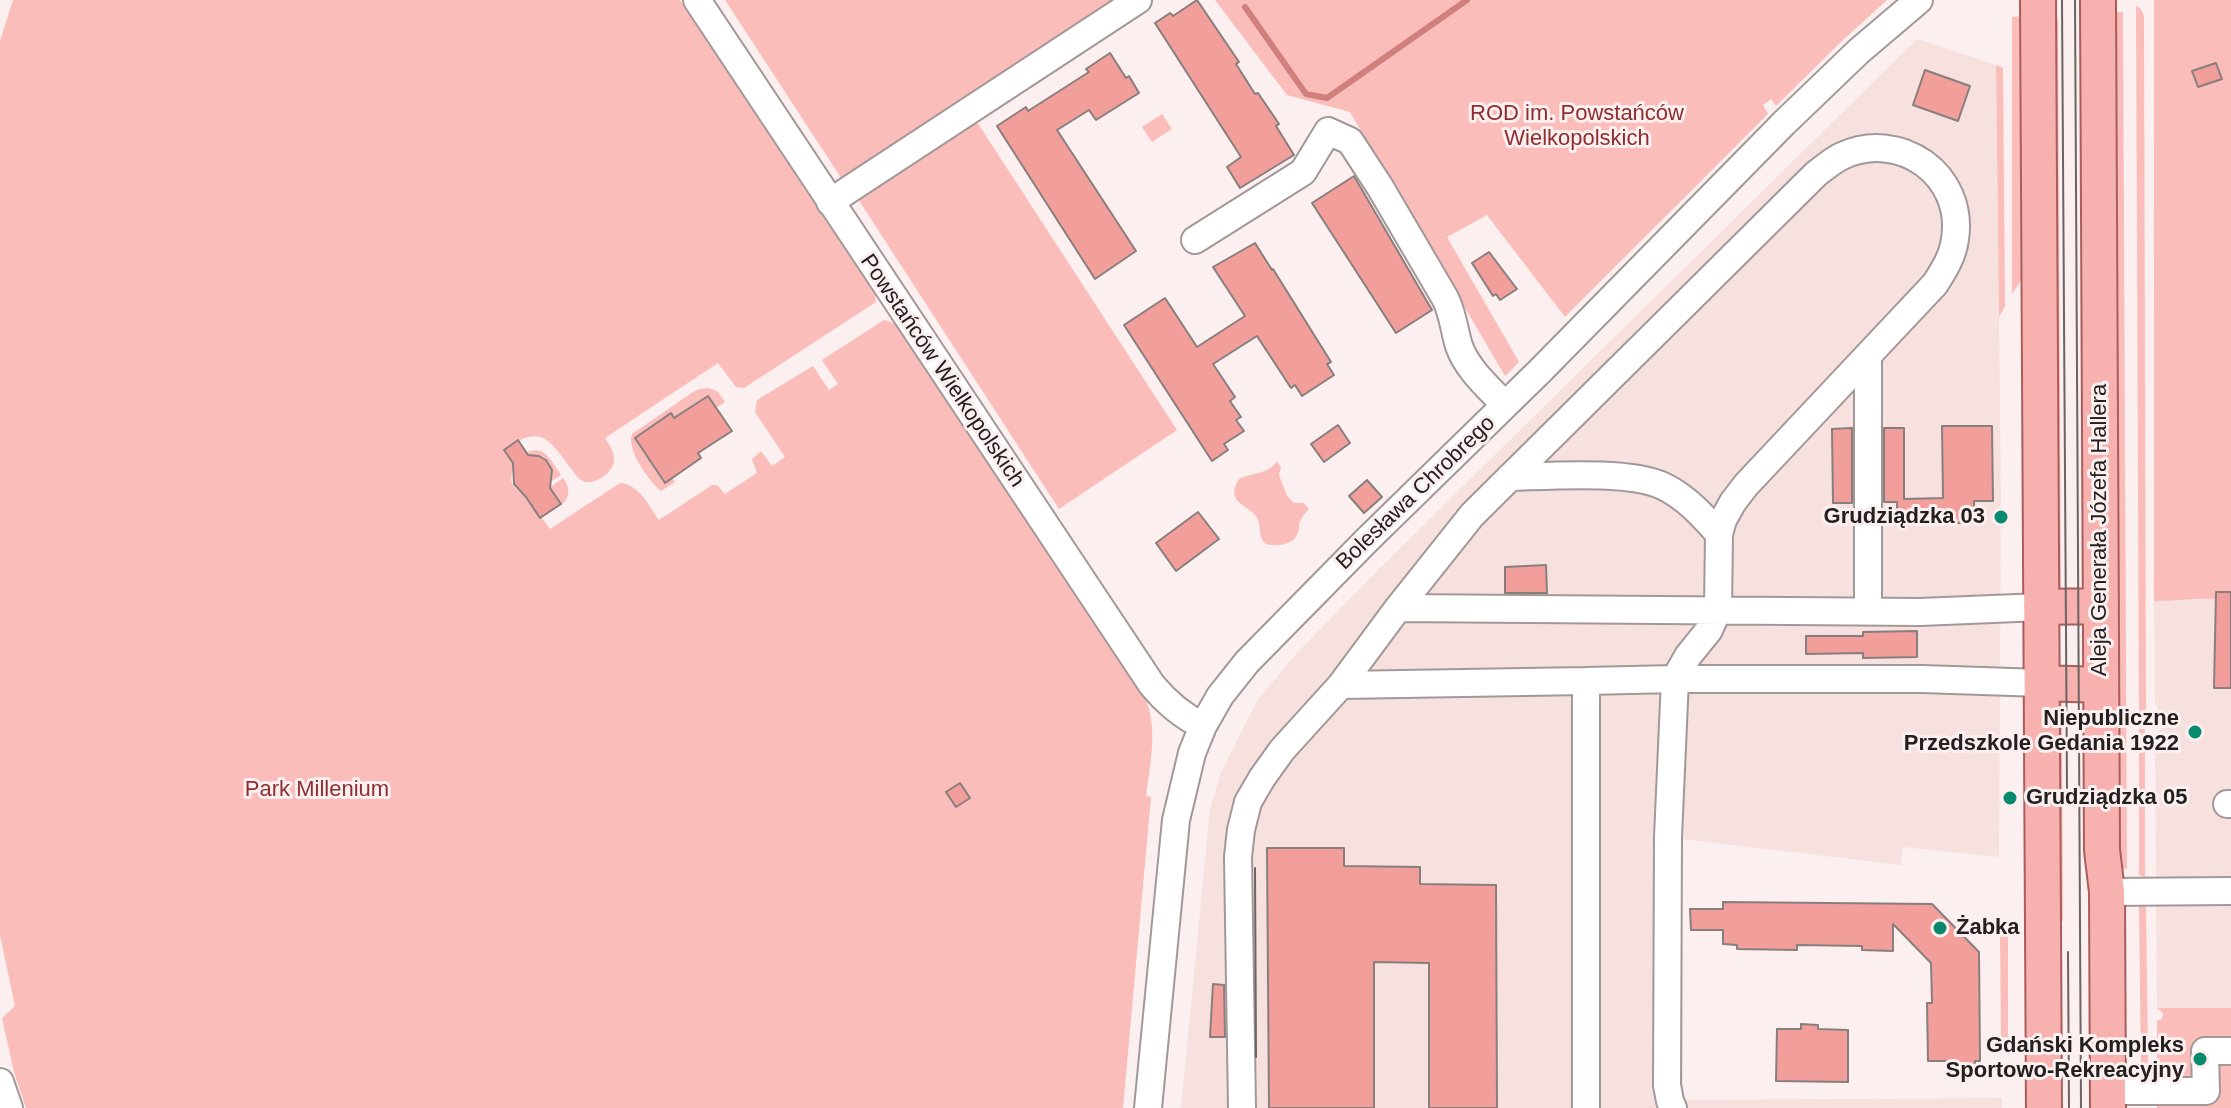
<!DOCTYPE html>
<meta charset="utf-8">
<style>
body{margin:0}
canvas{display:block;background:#fbefef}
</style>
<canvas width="2231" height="1108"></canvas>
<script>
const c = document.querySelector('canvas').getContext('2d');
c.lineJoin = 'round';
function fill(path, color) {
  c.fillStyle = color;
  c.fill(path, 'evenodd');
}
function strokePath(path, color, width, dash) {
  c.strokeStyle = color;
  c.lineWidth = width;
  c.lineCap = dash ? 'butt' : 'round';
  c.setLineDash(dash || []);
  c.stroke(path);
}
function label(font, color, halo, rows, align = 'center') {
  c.font = font + ' Arial,sans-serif';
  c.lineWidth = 6;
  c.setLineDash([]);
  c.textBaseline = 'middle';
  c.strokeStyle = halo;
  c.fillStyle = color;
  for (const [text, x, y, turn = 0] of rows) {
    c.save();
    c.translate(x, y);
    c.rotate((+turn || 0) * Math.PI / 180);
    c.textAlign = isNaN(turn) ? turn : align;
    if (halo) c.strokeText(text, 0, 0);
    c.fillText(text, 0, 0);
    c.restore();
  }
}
fill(new Path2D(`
 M 1917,39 L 1996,65 L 2001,495 L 1999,857 L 1903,847 L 1901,865 L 1682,839 L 1683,1100 L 2002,1098 L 2002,1108 L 1181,1108 L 1210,809 L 1221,772 L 1257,701 L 1294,656 L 1381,567 Z
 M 2210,597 L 2231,599 L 2231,1008 L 2157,1008 L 2156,907 L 2175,901 L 2156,879 L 2155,739 L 2164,722 L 2155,703 L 2154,601 L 2200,600 Z`), '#f6e1df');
fill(new Path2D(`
 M 13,0 L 680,0 L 875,293 L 876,302 L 744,388 L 736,387 L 718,363 L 605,438 C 609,445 615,452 614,461 C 613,473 592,488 581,480 C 576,477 573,470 569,466 C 547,435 538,426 504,450 L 511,460 C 540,443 544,448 561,475 L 552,481 C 556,424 477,478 529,496 L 549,488 L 563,478 C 570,487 571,497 561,505 L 552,491 L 541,517 L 550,529 L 620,483 C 640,485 648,505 659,520 L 712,485 L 717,485 L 725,494 L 757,473 L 752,459 L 761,451 L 772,466 L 785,457 L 755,412 L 757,400 L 813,366 L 829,390 L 838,384 L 822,360 L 884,320 L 894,323 L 1146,700 C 1158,731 1150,764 1146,796 L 1151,797 L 1123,1108 L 26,1108 L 14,1072 L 2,1018 L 15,1006 L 0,935 L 0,41 Z
 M 725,0 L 1119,0 L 1019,68 L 1012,67 L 1004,71 L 1003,77 L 845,184 Z
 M 1215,0 L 1887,0 L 1844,39 L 1776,106 L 1771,99 L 1763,105 L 1768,114 L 1565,317 L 1487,215 L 1447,237 L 1519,362 L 1505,376 L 1350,112 L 1287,95 Z
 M 2154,0 L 2231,0 L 2231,599 C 2206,597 2180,601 2154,601 Z
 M 2136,6 L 2141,9 L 2144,16 L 2146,720 L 2139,720 Z
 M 2116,12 L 2123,12 L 2127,869 L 2122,868 L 2116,860 L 2110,16 L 2116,17 Z
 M 2026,16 L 2025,275 L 2012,294 L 2012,17 Z
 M 2080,18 L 2087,18 L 2086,585 L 2083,589 Z
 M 2050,19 L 2058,19 L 2061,592 L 2055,588 Z
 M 1996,65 L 2003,68 L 2005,306 L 1999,317 Z
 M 1162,114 L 1172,129 L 1152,142 L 1142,127 Z
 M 975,119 L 1177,430 L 1059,509 L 856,196 Z
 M 709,388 L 718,392 L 725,402 L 716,408 L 708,396 L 674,418 L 671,413 L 635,438 L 664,483 L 672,478 L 675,482 L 661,491 C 649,481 626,450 632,434 L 693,392 L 699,389 Z
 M 1277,461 L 1281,468 L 1279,475 L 1287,496 L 1294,503 L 1304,503 L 1309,509 C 1307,511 1302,517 1301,519 C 1297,527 1301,524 1298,532 C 1295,543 1282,546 1272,545 C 1257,544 1262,530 1258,520 C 1252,504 1223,505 1239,479 C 1253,472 1268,475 1277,461 Z
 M 2062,697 L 2063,921 L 2055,921 L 2056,700 Z
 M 2139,729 L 2145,729 L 2145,877 L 2139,875 Z
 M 2146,904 L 2148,1063 L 2141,1068 L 2139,906 Z
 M 2000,932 L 2008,933 L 2008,1037 L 2001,1037 Z
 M 2157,1008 L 2231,1008 L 2231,1108 L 2157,1108 L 2157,1021 L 2162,1019 L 2163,1013 Z`), '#fabdba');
strokePath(new Path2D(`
 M 1245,7 L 1306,94 L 1327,98 L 1467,0`), '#cf7f7c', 6);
const building = new Path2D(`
 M 1197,0 L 1239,62 L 1236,64 L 1255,94 L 1258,93 L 1279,124 L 1276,126 L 1294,155 L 1240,188 L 1227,167 L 1241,157 L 1155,23 L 1170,13 L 1173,16 Z
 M 1110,53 L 1126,78 L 1129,76 L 1139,93 L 1096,120 L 1089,110 L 1057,130 L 1136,251 L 1095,279 L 997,126 L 1026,107 L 1028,111 L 1089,72 L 1086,69 Z
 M 2216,63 L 2222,79 L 2198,87 L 2192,71 Z
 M 1925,70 L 1970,86 L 1958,121 L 1913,105 Z
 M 1354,176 L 1432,310 L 1396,333 L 1312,203 Z
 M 1255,243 L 1272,270 L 1273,269 L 1331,362 L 1327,364 L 1334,375 L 1302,396 L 1295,385 L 1291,388 L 1257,336 L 1213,364 L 1235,397 L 1230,401 L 1241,417 L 1236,420 L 1244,431 L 1224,444 L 1228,450 L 1212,461 L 1124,325 L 1165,298 L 1197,347 L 1245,316 L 1213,267 Z
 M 1489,252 L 1517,289 L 1500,300 L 1496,294 L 1493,296 L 1472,263 Z
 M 708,396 L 732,431 L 698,453 L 701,458 L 665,483 L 635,438 L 671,413 L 674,418 Z
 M 1338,425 L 1350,443 L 1324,462 L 1311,444 Z
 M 1942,426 L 1992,426 L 1993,501 L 1974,501 L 1974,523 L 1897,523 L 1897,502 L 1884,502 L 1884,428 L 1904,428 L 1904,499 L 1943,498 Z
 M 1852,428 L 1852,503 L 1833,503 L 1832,429 Z
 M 518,440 L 528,455 L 539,456 L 546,460 L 552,470 L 550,488 L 561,504 L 540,518 L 526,497 L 514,484 L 513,463 L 504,450 Z
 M 1367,480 L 1382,497 L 1364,513 L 1349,496 Z
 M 1198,512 L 1219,539 L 1176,571 L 1156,543 Z
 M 1546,565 L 1547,593 L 1505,593 L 1505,567 Z
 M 2216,592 L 2231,592 L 2231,688 L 2214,688 Z
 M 1917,631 L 1917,657 L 1863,658 L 1863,653 L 1806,654 L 1806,636 L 1863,636 L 1863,632 Z
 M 960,783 L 970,798 L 956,807 L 946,792 Z
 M 1267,848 L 1344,848 L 1344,866 L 1420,867 L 1420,884 L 1496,885 L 1497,1108 L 1429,1108 L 1429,963 L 1374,962 L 1374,1108 L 1269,1108 Z
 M 1723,902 L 1932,904 L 1979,952 L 1980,1061 L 1975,1061 L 1975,1073 L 1947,1073 L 1947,1061 L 1928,1061 L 1927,1003 L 1932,1003 L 1931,963 L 1893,924 L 1893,951 L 1862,950 L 1862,946 L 1797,945 L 1797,950 L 1737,949 L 1737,945 L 1723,944 L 1723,930 L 1691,930 L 1690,909 L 1723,909 Z
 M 1213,984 L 1224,985 L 1225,1037 L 1210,1037 Z
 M 1801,1024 L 1818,1025 L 1818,1029 L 1848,1030 L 1848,1082 L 1776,1081 L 1777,1029 L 1801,1029 Z`);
fill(building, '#f29f9b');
strokePath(building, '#897e7e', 2);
const minor = new Path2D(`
 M 697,0 L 1152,685 C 1167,703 1182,716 1203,726
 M 830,202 L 1138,0
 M 1195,240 L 1303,172 L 1328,131 L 1350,141 L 1380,187 L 1445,298 C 1453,313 1454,330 1459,346 C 1467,369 1489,388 1505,405
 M 1868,355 L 1868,611
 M 1510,477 C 1549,476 1630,470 1663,486 C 1686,497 1703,516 1719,534
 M 1398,608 L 1920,612 L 2041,607
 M 1341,685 L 1586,681
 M 2227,804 L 2231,804
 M 2107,892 L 2231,891
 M 0,1082 L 9,1108
 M 2108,1091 L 2206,1091 L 2205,1051 L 2231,1051
 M 1148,1108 L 1176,820 L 1192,753 L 1203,726 L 1220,696 L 1247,662 L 1367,540 L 1540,371 L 1784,123 L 1859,51 L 1919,0
 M 1242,1108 L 1238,857 L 1241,830 L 1248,802 L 1262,778 L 1282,750 L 1341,685 L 1398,608 L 1472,515 L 1816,174 C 1824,168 1833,160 1842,156 C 1900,129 1965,175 1955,239 C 1953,256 1944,270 1935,284 L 1746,485 L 1733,502 L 1723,520 L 1719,534 L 1718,610 L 1709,630 L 1688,656 L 1675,679 L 1668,837 L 1667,1085 L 1670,1101 L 1673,1108
 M 1586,1108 L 1586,681 L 1675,679 L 1922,679 L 2042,683`);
const major = new Path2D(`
 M 2038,0 L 2044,1108
 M 2098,0 L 2102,850 L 2107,892 L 2108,1108
 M 2041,607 L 2101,606
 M 2042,683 L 2101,685`);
strokePath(minor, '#a39898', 30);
strokePath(major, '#a95d5c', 38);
strokePath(minor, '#fff', 26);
strokePath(major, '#f7b2b0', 34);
strokePath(new Path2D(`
 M 2062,0 L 2067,788
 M 2075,0 L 2081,1108
 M 1255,868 L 1256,1057
 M 2068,952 L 2069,1108`), '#6a6464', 2);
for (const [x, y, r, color] of [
 [2001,517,8,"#078a6e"],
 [2195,732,8,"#078a6e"],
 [2010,798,8,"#078a6e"],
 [1940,928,8,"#078a6e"],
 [2200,1059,8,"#078a6e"]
]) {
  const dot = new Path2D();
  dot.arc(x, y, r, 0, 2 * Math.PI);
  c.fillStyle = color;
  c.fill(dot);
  strokePath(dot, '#fbefef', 3);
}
label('22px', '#8e2e31', '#fbefef', [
 ["ROD im. Powstańców",1577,114],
 ["Wielkopolskich",1577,139],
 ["Park Millenium",317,790]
]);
label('22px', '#242020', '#fbefef', [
 ["Powstańców Wielkopolskich",942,371,56],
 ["Bolesława Chrobrego",1416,493,-44],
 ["Aleja Generała Józefa Hallera",2100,530,-90]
]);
label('bold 22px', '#242020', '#fbefef', [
 ["Grudziądzka 03",1985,517],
 ["Niepubliczne",2179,719],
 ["Przedszkole Gedania 1922",2179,744],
 ["Grudziądzka 05",2026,798,"left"],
 ["Żabka",1956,928,"left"],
 ["Gdański Kompleks",2184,1046],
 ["Sportowo-Rekreacyjny",2184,1071]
], 'right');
</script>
